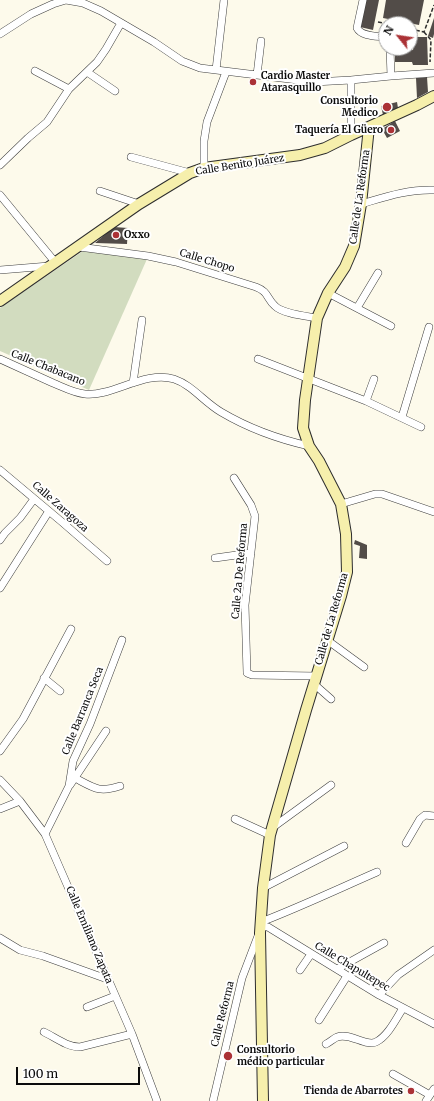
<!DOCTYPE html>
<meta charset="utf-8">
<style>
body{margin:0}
#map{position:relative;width:434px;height:1101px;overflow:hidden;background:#fdfaeb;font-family:Merriweather,serif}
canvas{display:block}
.north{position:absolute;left:378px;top:16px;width:40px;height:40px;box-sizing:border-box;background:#fff;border:1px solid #9d9d9d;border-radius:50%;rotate:300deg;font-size:11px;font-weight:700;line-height:16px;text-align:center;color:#0b0b0b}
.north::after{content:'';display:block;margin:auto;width:14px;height:18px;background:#ab3236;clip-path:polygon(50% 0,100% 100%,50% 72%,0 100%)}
.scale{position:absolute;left:16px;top:1067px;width:124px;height:18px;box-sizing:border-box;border:2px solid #0b0b0b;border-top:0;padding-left:5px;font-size:12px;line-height:14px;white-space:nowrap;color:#0b0b0b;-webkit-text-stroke:3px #fff;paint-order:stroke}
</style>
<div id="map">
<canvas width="434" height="1101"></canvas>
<div class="north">N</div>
<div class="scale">100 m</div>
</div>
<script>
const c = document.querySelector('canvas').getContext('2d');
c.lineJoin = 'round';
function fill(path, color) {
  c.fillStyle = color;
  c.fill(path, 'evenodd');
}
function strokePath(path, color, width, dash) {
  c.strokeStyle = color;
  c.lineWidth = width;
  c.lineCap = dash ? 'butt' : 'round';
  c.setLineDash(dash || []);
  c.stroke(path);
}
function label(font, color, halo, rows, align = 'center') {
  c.font = font + ' Merriweather,serif';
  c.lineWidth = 4;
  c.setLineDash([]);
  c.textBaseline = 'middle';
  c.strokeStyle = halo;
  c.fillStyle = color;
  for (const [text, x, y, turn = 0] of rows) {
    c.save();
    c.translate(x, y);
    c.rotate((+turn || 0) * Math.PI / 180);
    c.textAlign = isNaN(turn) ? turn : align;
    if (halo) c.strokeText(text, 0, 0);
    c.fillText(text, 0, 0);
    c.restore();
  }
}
fill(new Path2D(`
 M 86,249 L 147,259 L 89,390 L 0,351 L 0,308 Z`), '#d2dcbf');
fill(new Path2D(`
 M 366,0 L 379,0 L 373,30 L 360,27 Z
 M 386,0 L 424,0 L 419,25 L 383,18 Z
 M 434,18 L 434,34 L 433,38 L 428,36 Z
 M 414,37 L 427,37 L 428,65 L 413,65 L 412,62 L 395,62 L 395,50 L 413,50 Z
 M 427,77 L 428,92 L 417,98 L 416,78 Z
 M 397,102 L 398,108 L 383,115 L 381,106 Z
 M 395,121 L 400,131 L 387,138 L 382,129 Z
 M 114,227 L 128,228 L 127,244 L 95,243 Z
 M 355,540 L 367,545 L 367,559 L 359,558 L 360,546 L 354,544 Z`), '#524c48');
const street = new Path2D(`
 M 363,0 L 357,28 C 361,36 375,36 384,37 L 386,39
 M 0,34 L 31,14 L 53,4 L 66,0 L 83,3 L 101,11 L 154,42 L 182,61 L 200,68 L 314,82 L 351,80 L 391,76 L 434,73
 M 390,48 L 391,76
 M 216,70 L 224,0
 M 35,71 L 69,89
 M 87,72 L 115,91
 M 257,75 L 261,41
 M 351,80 L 351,135
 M 131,157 L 190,173
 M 0,165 L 28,138 L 47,122 L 69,89 L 97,62 L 106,49 L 121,23
 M 204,168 L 204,141 L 207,122 L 226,72
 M 100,191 L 139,204
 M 0,195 L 55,262
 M 361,204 C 385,197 408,189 434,190
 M 79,247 L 148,256 L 176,262 L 256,287 C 269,292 266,298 275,306 C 283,314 306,316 317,318
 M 0,270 L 49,266
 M 328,293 L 391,326
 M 357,308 L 378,273
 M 0,359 C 18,367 35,375 53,383 C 63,387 74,393 85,394 C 112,397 145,370 174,379 C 192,385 204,402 221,412 C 248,428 278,439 309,446
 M 258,359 L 366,401 L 421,427
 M 133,383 L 142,320
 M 366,401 L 374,379
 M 402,417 L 429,327
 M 0,470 L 62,522 L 107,561
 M 234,478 L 251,505 L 255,516 L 245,605 L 247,673 L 252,675 L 316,676
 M 341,504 L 375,494 L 382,494 L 434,512
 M 0,540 L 5,533 L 20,518 L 34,499
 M 215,558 L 251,553
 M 0,588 L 49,511
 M 327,640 L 364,667
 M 44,678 L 60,691
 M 314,684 L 331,699
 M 0,751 L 23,719 L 71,629
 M 75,778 C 94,788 99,793 120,786
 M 0,780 L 20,801 L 45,834 L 132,1034 L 157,1101
 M 70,785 L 106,731
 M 0,809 L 20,801
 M 235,819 L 270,835
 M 272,828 L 331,785
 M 45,834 L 69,786 L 73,761 L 90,724 L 122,640
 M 406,843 L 420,819 L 425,815 L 434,816
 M 263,888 L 344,846
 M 261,922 C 300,907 338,889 377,872
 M 260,926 L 268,927 L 379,995 L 434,1024
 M 0,938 L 20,950 L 43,956 L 107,979
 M 337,969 L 384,943
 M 300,970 L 311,954
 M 379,995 L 398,975 L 434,950
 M 87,1007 L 115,996
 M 319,1020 L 347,976
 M 44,1032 C 56,1038 67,1047 80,1047 L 132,1034
 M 326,1044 C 330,1042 333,1039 337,1037 C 350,1032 366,1047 376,1042 C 388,1036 396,1019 403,1008
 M 393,1074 L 430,1095
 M 213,1101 L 242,978 L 258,936
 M 426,1101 L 434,1089`);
const secondary = new Path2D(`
 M 0,301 L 139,204 L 190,173 L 204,168 L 300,155 L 325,148 L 351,135 L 417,105 L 434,96
 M 263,1101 L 260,933 L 263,888 L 270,835 L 306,710 L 341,596 L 347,572 L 346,534 L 341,504 L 319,461 L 309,446 L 303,428 L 305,400 L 317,318 L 328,293 L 345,267 L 354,246 L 361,204 L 369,127`);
strokePath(street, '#3e3e3e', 8);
strokePath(secondary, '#2d2d2d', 12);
strokePath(new Path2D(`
 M 378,22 L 388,24
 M 410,29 L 424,32 L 434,5
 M 424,32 L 431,40 L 430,62`), '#2d2d2d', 1.5, [4, 2]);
strokePath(street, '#fff', 7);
strokePath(secondary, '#f6efac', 10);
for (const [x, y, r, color] of [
 [253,82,4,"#ab3236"],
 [387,107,5,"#ab3236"],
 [391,130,4,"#ab3236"],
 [116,235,4,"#ab3236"],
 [228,1056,5,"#ab3236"],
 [411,1091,4,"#ab3236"]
]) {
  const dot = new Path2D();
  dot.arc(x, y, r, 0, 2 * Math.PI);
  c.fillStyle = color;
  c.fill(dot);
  strokePath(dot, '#fff', 1.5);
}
label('bold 10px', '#0b0b0b', '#fff', [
 ["Cardio Master",261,76],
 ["Atarasquillo",261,88],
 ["Consultorio",378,101,"right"],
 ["Medico",378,113,"right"],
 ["Taquería El Güero",383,130,"right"],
 ["Oxxo",124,235],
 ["Consultorio",237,1050],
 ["médico particular",237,1062],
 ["Tienda de Abarrotes",403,1091,"right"]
], 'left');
label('10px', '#0b0b0b', '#fff', [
 ["Calle Benito Juárez",240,165,-9],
 ["Calle de La Reforma",360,197,-82],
 ["Calle Chopo",207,261,17],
 ["Calle Chabacano",48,368,22],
 ["Calle Zaragoza",60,507,41],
 ["Calle 2a De Reforma",240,571,-85],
 ["Calle de La Reforma",332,619,-74],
 ["Calle Barranca Seca",83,711,-68],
 ["Calle Emiliano Zapata",89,935,67],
 ["Calle Chapultepec",352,967,31],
 ["Calle Reforma",223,1014,-76]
]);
</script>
